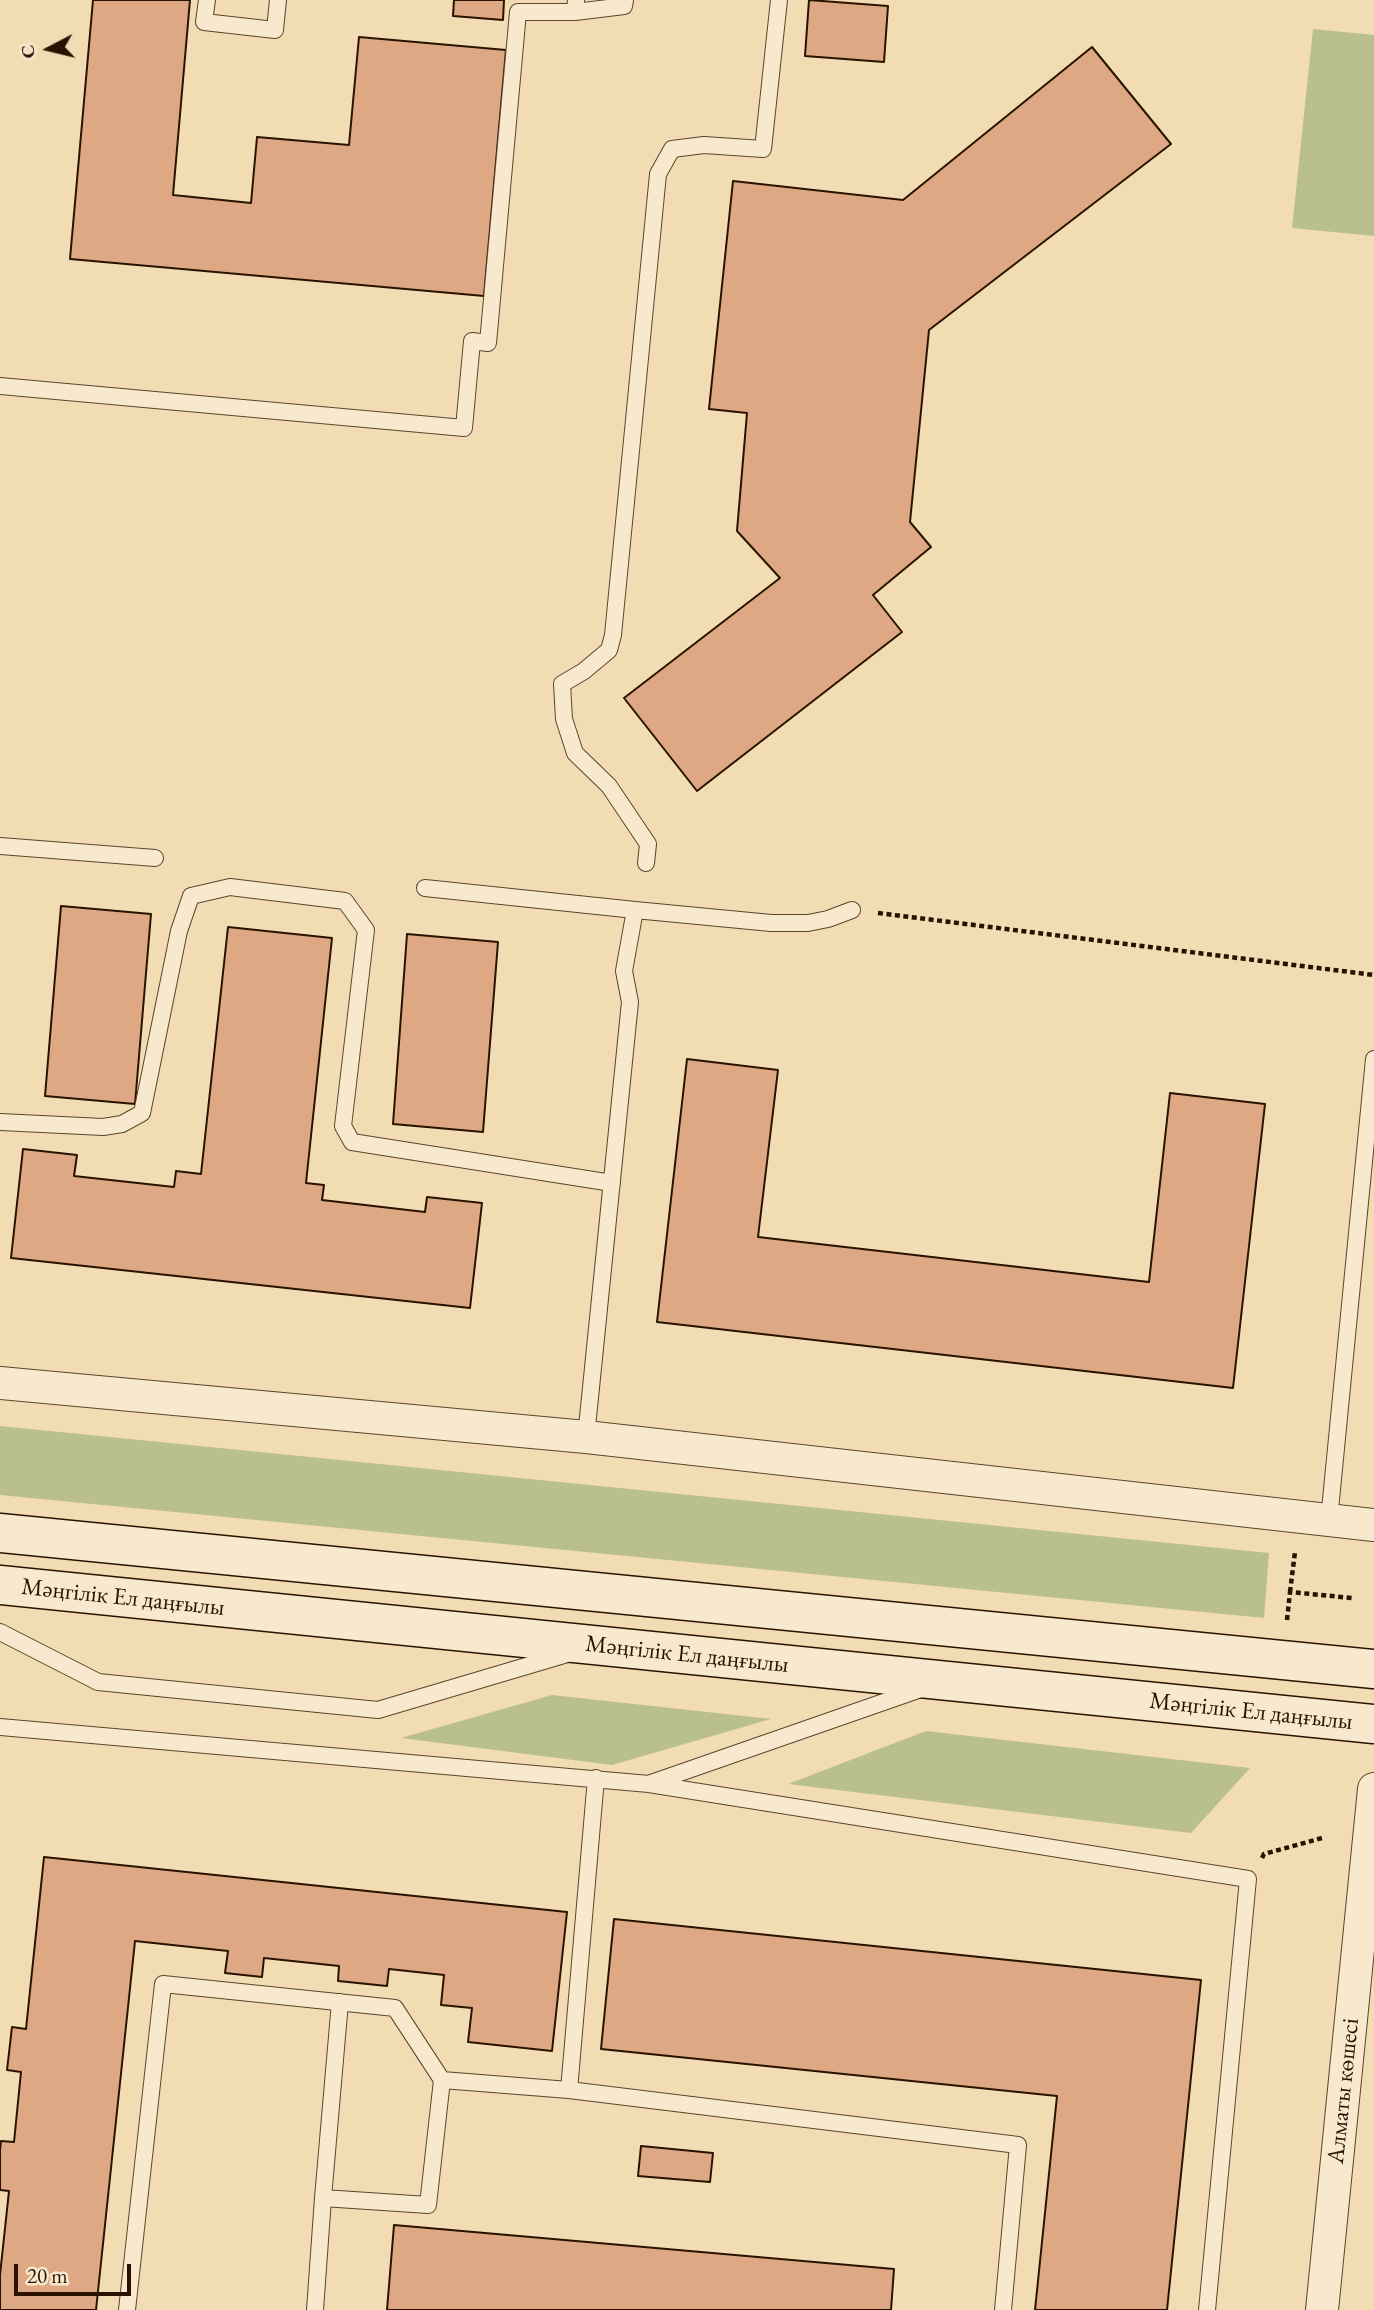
<!DOCTYPE html>
<meta charset="utf-8">
<style>
body{margin:0}
#map{position:relative;width:1374px;height:2310px;overflow:hidden;background:#f2dcb4;font-family:"EB Garamond",serif}
canvas{display:block}
.north{position:absolute;left:14px;top:14px;width:70px;height:70px;-webkit-text-stroke:5px #f7e8ce;paint-order:stroke;rotate:263deg;font-size:19px;font-weight:700;line-height:28px;text-align:center;color:#291300}
.north::after{content:'';display:block;margin:auto;width:24px;height:32px;background:#291300;clip-path:polygon(50% 0,100% 100%,50% 72%,0 100%)}
.scale{position:absolute;left:14px;top:2264px;width:117px;height:32px;box-sizing:border-box;border:4px solid #291300;border-top:0;padding-left:9px;font-size:21px;line-height:24px;white-space:nowrap;color:#291300;-webkit-text-stroke:5px #f7e8ce;paint-order:stroke}
</style>
<div id="map">
<canvas width="1374" height="2310"></canvas>
<div class="north">С</div>
<div class="scale">20 m</div>
</div>
<script>
const c = document.querySelector('canvas').getContext('2d');
c.lineJoin = 'round';
function fill(path, color) {
  c.fillStyle = color;
  c.fill(path, 'evenodd');
}
function strokePath(path, color, width, dash) {
  c.strokeStyle = color;
  c.lineWidth = width;
  c.lineCap = dash ? 'butt' : 'round';
  c.setLineDash(dash || []);
  c.stroke(path);
}
function label(font, color, halo, rows, align = 'center') {
  c.font = font + ' "EB Garamond",serif';
  c.lineWidth = 6;
  c.setLineDash([]);
  c.textBaseline = 'middle';
  c.strokeStyle = halo;
  c.fillStyle = color;
  for (const [text, x, y, turn = 0] of rows) {
    c.save();
    c.translate(x, y);
    c.rotate((+turn || 0) * Math.PI / 180);
    c.textAlign = isNaN(turn) ? turn : align;
    if (halo) c.strokeText(text, 0, 0);
    c.fillText(text, 0, 0);
    c.restore();
  }
}
fill(new Path2D(`
 M 1313,29 L 1374,35 L 1374,236 L 1292,228 Z
 M 0,1426 L 1269,1553 L 1264,1618 L 0,1495 Z
 M 552,1695 L 771,1719 L 612,1765 L 401,1738 Z
 M 926,1731 L 1250,1768 L 1191,1833 L 788,1784 Z`), '#bac08d');
const building = new Path2D(`
 M 93,0 L 190,0 L 173,195 L 251,203 L 257,137 L 349,145 L 359,37 L 506,50 L 484,296 L 70,259 Z
 M 454,0 L 504,0 L 503,20 L 453,16 Z
 M 809,0 L 888,6 L 884,62 L 805,56 Z
 M 1092,47 L 1171,144 L 929,330 L 910,522 L 931,547 L 873,595 L 902,632 L 697,791 L 624,698 L 780,578 L 737,531 L 747,413 L 709,409 L 733,181 L 903,200 Z
 M 61,906 L 151,914 L 135,1104 L 45,1096 Z
 M 228,927 L 332,938 L 306,1183 L 324,1185 L 322,1200 L 425,1212 L 427,1197 L 482,1203 L 470,1308 L 11,1258 L 23,1149 L 77,1155 L 74,1176 L 174,1187 L 176,1171 L 201,1174 Z
 M 407,934 L 498,942 L 483,1132 L 393,1124 Z
 M 687,1059 L 778,1070 L 758,1237 L 1149,1282 L 1170,1093 L 1265,1104 L 1233,1388 L 657,1322 Z
 M 44,1857 L 567,1912 L 552,2051 L 468,2042 L 472,2008 L 441,2005 L 444,1975 L 389,1969 L 387,1986 L 338,1981 L 339,1966 L 264,1958 L 262,1977 L 225,1973 L 228,1951 L 135,1941 L 96,2310 L 0,2310 L 0,2275 L 9,2191 L 0,2190 L 0,2150 L 1,2141 L 14,2142 L 21,2072 L 7,2070 L 12,2027 L 26,2029 Z
 M 614,1919 L 1201,1980 L 1167,2310 L 1035,2310 L 1057,2096 L 601,2049 Z
 M 641,2146 L 713,2153 L 710,2182 L 638,2176 Z
 M 394,2225 L 894,2269 L 891,2310 L 387,2310 Z`);
fill(building, '#dda883');
strokePath(building, '#291300', 2);
const lane = new Path2D(`
 M 207,0 L 204,22 L 275,30 L 278,0
 M 576,0 L 575,12 L 624,6 L 625,0
 M 0,386 L 464,428 L 472,341 L 488,343 L 518,12 L 575,12
 M 0,846 L 155,858
 M 646,863 L 648,844 L 609,786 L 575,753 L 564,719 L 562,684 L 584,671 L 609,650 L 613,635 L 658,174 L 672,149 L 704,145 L 763,149 L 779,0
 M 425,888 L 635,910 L 624,971 L 630,1002 L 586,1437
 M 635,910 L 771,923 L 808,923 L 828,919 L 852,910
 M 0,1122 L 103,1127 L 122,1124 L 142,1113 L 179,931 L 191,896 L 230,887 L 345,901 L 366,930 L 343,1126 L 352,1142 L 612,1183
 M 1329,1520 L 1374,1059
 M 0,1632 L 98,1682 L 378,1710 L 567,1654
 M 0,1727 L 649,1784 L 1248,1879 L 1207,2310
 M 651,1783 L 921,1689
 M 340,2002 L 323,2198 L 428,2205 L 442,2080
 M 569,2090 L 1018,2145 L 1003,2310
 M 127,2310 L 163,1984 L 395,2008 L 442,2080 L 569,2090 L 596,1778
 M 315,2310 L 323,2198`);
const street = new Path2D(`
 M 0,1383 L 586,1437 L 1374,1525
 M 1322,2310 L 1374,1789`);
const secondary = new Path2D(`
 M 0,1533 L 1374,1669
 M 0,1585 L 1374,1724`);
strokePath(lane, '#5b452d', 18);
strokePath(street, '#5b452d', 34);
strokePath(secondary, '#291300', 41);
strokePath(new Path2D(`
 M 878,913 L 1374,975
 M 1290,1592 L 1295,1552
 M 1287,1620 L 1290,1592 L 1352,1598
 M 1262,1858 L 1264,1854 L 1322,1838`), '#291300', 4.5, [5, 3.5]);
strokePath(lane, '#f7e8ce', 16);
strokePath(street, '#f7e8ce', 32);
strokePath(secondary, '#f7e8ce', 38);
label('24px', '#291300', '#f7e8ce', [
 ["Мәңгілік Ел даңғылы",123,1598,6],
 ["Мәңгілік Ел даңғылы",687,1655,6],
 ["Мәңгілік Ел даңғылы",1251,1712,6],
 ["Алматы көшесі",1344,2091,-84]
]);
</script>
